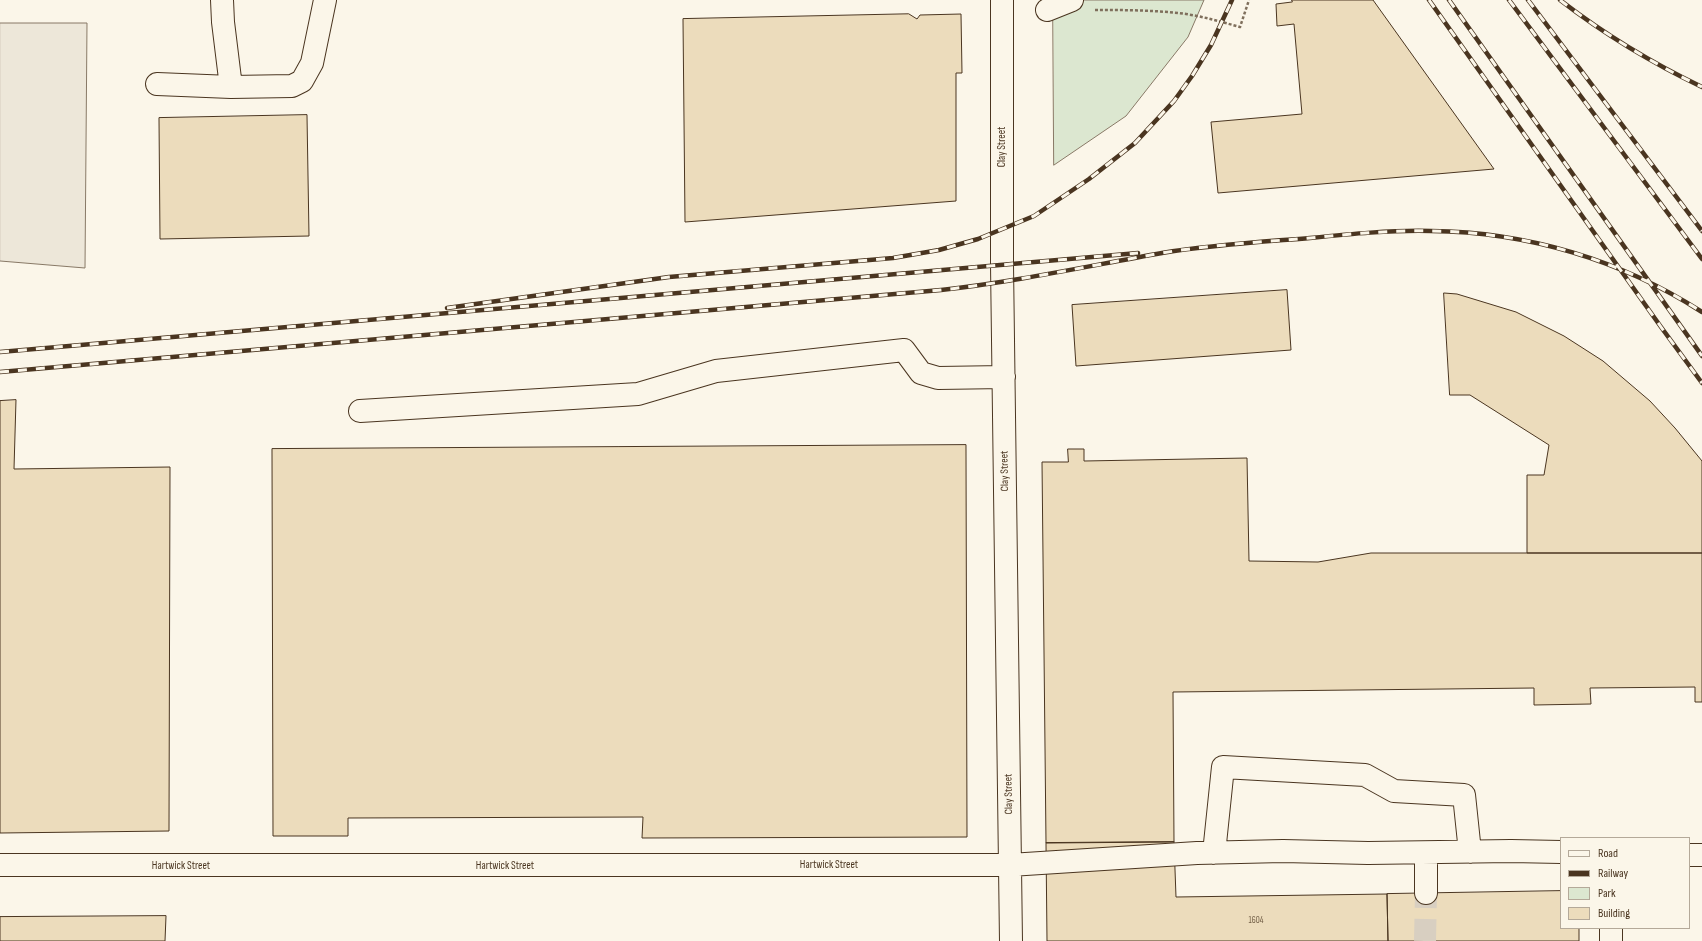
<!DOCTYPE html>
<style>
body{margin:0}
#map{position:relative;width:1702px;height:941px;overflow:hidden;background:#fbf6e9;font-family:"Sofia Sans Condensed",sans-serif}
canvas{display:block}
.legend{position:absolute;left:1560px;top:837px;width:130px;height:92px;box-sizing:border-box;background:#fbf6e9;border:1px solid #b4a999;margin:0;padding:5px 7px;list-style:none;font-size:12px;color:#4a3520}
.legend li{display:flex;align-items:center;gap:8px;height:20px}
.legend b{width:20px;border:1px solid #b4a999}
</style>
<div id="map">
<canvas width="1702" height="941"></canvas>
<ul class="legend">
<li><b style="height:5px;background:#fbf6e9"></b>Road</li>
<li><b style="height:5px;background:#4a3520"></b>Railway</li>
<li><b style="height:11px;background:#dce7d0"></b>Park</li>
<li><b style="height:11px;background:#ecdcbc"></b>Building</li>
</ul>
</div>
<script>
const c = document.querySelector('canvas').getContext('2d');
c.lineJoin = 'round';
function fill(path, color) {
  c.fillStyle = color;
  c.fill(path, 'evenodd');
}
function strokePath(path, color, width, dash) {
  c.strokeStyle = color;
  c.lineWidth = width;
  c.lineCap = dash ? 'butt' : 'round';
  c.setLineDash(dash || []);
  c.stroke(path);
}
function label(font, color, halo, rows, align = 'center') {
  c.font = font + ' "Sofia Sans Condensed",sans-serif';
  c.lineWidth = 3;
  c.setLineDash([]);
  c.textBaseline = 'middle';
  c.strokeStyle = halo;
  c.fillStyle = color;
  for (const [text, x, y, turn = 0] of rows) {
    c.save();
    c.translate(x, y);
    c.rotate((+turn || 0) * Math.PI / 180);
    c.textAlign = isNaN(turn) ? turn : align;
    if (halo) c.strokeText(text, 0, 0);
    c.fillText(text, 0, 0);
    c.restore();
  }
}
const green = new Path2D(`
 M 1053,0 L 1204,0 L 1188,37 L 1126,116 L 1054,165 Z`);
fill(green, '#dce7d0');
strokePath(green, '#887966', 1);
const parking = new Path2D(`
 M 0,23 L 87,23 L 85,268 L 0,261 Z`);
fill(parking, '#ede7d9');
strokePath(parking, '#887966', 1);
const building = new Path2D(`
 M 1292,0 L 1373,0 L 1494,169 L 1218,193 L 1211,122 L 1302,114 L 1294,24 L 1277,26 L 1276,4 L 1292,2 Z
 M 909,14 L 917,19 L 920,15 L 961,14 L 962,73 L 956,73 L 956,201 L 685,222 L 683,19 Z
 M 307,115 L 309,236 L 160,239 L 159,118 Z
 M 1287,290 L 1291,350 L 1076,366 L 1072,305 Z
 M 1444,293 L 1457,294 L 1516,312 L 1564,336 L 1603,361 L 1650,401 L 1675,428 L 1702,461 L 1702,553 L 1527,553 L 1527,475 L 1544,475 L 1549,445 L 1470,395 L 1450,395 Z
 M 16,400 L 14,469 L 170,467 L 169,831 L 0,833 L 0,401 Z
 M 966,445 L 967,837 L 642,838 L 643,817 L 348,818 L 348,836 L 273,836 L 272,449 Z
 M 1068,449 L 1084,449 L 1084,461 L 1247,458 L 1249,561 L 1318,562 L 1371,553 L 1702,553 L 1702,702 L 1695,702 L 1695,687 L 1590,688 L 1591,704 L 1534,705 L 1534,688 L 1173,692 L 1174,842 L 1046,843 L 1042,462 L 1068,462 Z
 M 1174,842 L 1176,897 L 1387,894 L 1388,941 L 1047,941 L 1046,843 Z
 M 1561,891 L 1561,928 L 1579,928 L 1579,941 L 1388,941 L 1387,894 Z
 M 166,916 L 165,941 L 0,941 L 0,917 Z`);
fill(building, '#ecdcbc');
strokePath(building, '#4a3520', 1);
strokePath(new Path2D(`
 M 1425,941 L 1426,893`), '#d8cfc1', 22, [22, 11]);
const minor = new Path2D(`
 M 222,0 L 223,22 L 231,87 L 292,86 L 302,81 L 312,63 L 325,0
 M 1002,0 L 1002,265 L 1011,941
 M 1047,10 L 1072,0
 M 157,84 L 231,87
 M 360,411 L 638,394 L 716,371 L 904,350 L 921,373 L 938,378 L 1004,377
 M 1214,853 L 1223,767 L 1365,775 L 1394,791 L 1464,795 L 1470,852
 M 1426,853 L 1426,893
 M 1689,855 L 1702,855
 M 0,865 L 1010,865 L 1197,853 L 1283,851 L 1368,853 L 1511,851 L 1561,852
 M 1611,941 L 1611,928`);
strokePath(minor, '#4a3520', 24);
strokePath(new Path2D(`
 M 1095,10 C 1125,10 1156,10 1186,14 C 1205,17 1222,22 1240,27 L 1249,0`), '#7f6f5c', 2.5, [3, 2]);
strokePath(minor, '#fbf6e9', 22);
const rail = new Path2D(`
 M 1429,0 L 1661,327 L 1702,383
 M 1449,0 L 1702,356
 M 1509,0 L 1702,259
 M 1528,0 L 1702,231
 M 1560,0 C 1604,34 1652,63 1702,87
 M 447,308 L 669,277 L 893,258 L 939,250 L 978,239 L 1034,216 L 1089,179 L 1135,143 L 1174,101 L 1192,76 L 1211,45 L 1232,0
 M 0,352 L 1138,253
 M 0,372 L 941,290 C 1015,282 1088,266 1162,253 C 1210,245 1261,242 1310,238 C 1350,234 1391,230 1431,231 C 1528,232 1621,260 1702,312`);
strokePath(rail, '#4a3520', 4.5);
strokePath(rail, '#fbf6e9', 3, [9]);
label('9px', '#725f47', null, [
 ["1604",1256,921]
]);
label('11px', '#4a3520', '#fbf6e9', [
 ["Clay Street",1002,147,-90],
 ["Clay Street",1005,471,-91],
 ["Clay Street",1009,794,-91],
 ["Hartwick Street",829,865],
 ["Hartwick Street",181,866],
 ["Hartwick Street",505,866]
]);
</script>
